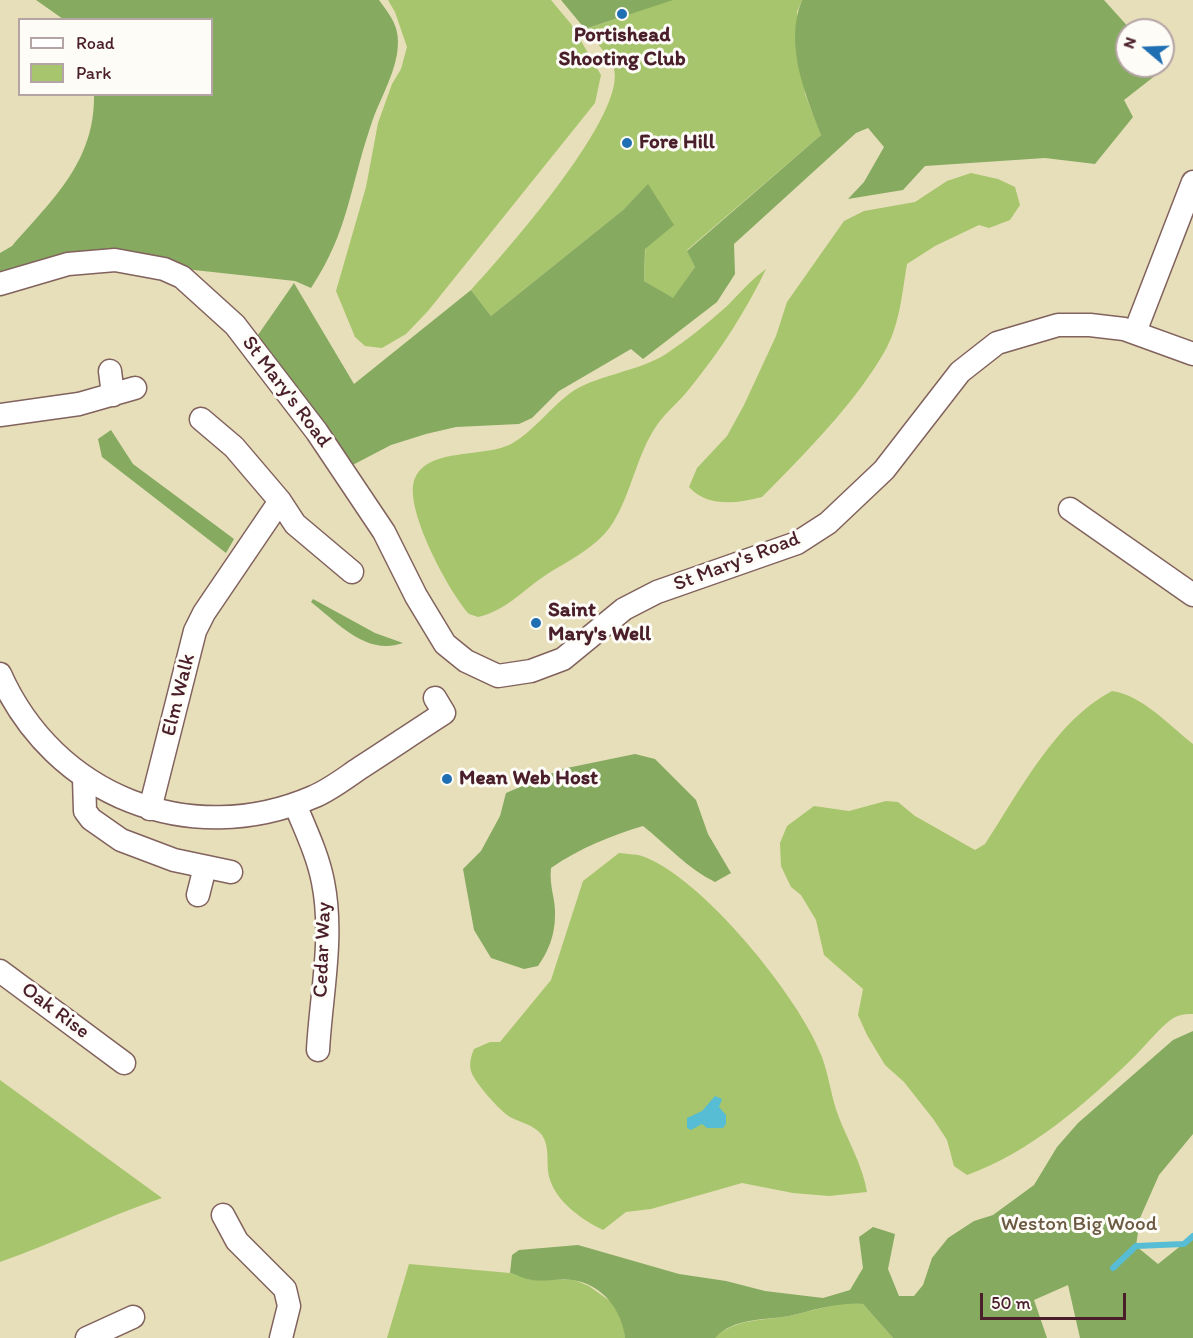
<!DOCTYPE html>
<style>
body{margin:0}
#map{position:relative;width:1193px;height:1338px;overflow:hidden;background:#e7dfba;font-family:Itim,sans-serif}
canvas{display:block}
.legend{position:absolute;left:18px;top:18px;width:195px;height:78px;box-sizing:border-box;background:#fdfcf7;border:2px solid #b5a4a5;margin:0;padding:8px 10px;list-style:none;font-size:18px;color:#4a1f2b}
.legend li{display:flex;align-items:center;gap:12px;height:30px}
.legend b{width:30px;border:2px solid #b5a4a5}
.north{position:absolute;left:1115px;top:18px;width:60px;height:60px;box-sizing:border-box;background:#fdfcf7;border:2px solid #b5a4a5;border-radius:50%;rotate:289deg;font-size:16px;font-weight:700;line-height:24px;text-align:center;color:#4a1f2b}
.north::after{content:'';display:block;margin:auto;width:21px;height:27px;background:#1f6fb2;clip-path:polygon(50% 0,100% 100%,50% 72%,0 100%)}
.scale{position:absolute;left:980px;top:1293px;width:146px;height:27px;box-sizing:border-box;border:3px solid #4a1f2b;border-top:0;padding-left:8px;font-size:18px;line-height:21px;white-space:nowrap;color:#4a1f2b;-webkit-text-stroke:4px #fdfcf7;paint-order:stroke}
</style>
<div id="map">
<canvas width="1193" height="1338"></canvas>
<ul class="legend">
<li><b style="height:8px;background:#fff"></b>Road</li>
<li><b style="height:16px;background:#a7c56c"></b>Park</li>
</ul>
<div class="north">N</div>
<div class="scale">50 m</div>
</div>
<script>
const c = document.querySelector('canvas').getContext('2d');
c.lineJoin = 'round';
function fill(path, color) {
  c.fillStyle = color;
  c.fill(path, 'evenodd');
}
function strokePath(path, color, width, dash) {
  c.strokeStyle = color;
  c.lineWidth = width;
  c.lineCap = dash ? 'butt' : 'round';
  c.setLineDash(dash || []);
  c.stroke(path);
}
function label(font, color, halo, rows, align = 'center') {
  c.font = font + ' Itim,sans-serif';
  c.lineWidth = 6;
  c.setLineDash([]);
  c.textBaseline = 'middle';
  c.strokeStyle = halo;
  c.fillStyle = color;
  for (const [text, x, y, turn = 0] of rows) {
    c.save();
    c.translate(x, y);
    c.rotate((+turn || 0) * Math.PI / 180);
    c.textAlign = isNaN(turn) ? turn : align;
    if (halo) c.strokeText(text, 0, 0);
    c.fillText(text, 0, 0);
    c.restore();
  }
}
fill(new Path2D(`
 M 388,0 L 551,0 L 571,24 L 601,75 L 595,103 L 428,311 L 406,334 L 382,348 L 365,346 L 355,337 L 336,291 L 366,187 L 378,123 L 392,84 L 401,69 L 407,47 L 395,12 Z
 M 604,0 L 802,0 L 797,12 L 805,94 L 821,135 L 687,250 L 695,267 L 673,299 L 644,281 L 648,185 L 623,210 L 491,316 L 471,290 C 502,256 632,110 613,66 C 608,53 593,40 585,29 L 616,19 Z
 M 971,173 L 998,179 L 1015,187 L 1020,205 L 1010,220 L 989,228 L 979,225 L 935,246 L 907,264 C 902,293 900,323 886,349 C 858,400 803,456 762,497 C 736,504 707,507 689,487 L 697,468 L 727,436 L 744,405 L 776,336 L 787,302 L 844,221 L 864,211 L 915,202 L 947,181 Z
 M 766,269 C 746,311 720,351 690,388 C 680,401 666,412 657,425 C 637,454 632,491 614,521 C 598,548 568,560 543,577 C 521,592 505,611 478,617 L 469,614 C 449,592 402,506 415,478 C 429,447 485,458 511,444 C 533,432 549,409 569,394 C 594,375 638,372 666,354 C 687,340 708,323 727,306 C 740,293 751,280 766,269 Z
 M 1112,691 C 1142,695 1170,726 1193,744 L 1193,1014 C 1182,1014 1176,1015 1168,1022 C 1155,1033 1144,1047 1132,1059 C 1085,1104 1029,1153 967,1175 L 954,1166 L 947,1140 L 934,1120 L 904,1082 L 885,1065 L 867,1035 L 858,1015 L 863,989 L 824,955 L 816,920 L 801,895 L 791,887 L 781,866 L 780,843 L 787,826 L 814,806 L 849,811 L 886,801 L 898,802 L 915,816 L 975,850 L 985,844 C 1019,792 1056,720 1112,691 Z
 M 619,853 C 626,854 635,854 642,856 C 701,876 801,999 822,1057 C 829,1076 831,1096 838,1115 C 847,1139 863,1166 867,1192 L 829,1196 L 793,1193 L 742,1183 L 651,1209 L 626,1212 L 603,1230 C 580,1219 551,1198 548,1171 C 547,1159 549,1145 542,1135 C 533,1124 521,1123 510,1117 C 500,1111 474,1082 471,1071 C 469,1064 471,1056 474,1049 L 490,1042 L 500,1042 L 551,980 L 583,881 Z
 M 0,1080 L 162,1198 C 107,1216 55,1243 0,1262 Z
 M 409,1264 L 510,1273 L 531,1280 L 574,1280 L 589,1286 L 614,1304 L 622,1317 L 625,1338 L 387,1338 Z
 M 844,1303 L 863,1304 L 893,1338 L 714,1338 C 737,1318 762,1321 789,1316 C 807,1312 825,1307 844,1303 Z`), '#a7c56c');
fill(new Path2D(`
 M 36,0 L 379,0 C 393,19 401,29 397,54 C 393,79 377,104 370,128 C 350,187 348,233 311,288 L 295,281 L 185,269 L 0,274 L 0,253 L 12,246 C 53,199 95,161 94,95 L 212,94 L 212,20 L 63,19 Z
 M 561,0 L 673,0 L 585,29 Z
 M 802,0 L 1104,0 L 1131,30 L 1127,30 L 1127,66 L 1163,66 L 1165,68 L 1124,100 L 1133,117 L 1095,164 L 1045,158 L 925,166 L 903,190 L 848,199 L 864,182 L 884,147 L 868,128 L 856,133 L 734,244 L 735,274 L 717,302 L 643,359 L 631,349 L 559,391 L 532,418 L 519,424 L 456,427 L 426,434 L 391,445 L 343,470 L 251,345 L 294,283 L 354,384 L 471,290 L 491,316 L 623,210 L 648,184 L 674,225 L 645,249 L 644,281 L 673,298 L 695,267 L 687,251 L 821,135 C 805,94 784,44 802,0 Z
 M 111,430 L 133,464 L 234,539 L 226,553 L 102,457 L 98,439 Z
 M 313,599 L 375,633 L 403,643 C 366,656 338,623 311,602 Z
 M 635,754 L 655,759 L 696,800 L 708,834 L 731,873 L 715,882 C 687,868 668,846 643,826 C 610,836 580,848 551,868 C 549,888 556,899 555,916 C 555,935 548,952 538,966 L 524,969 L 491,958 L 474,930 L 463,869 L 481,851 L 500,816 L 506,793 L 562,769 Z
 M 1193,1031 L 1193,1134 L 1159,1175 L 1140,1218 L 1136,1246 L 1158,1264 L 1193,1236 L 1193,1338 L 1080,1338 L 1068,1285 L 1034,1300 L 1047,1338 L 893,1338 L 863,1304 C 837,1302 814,1310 789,1316 C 762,1321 735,1317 715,1338 L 625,1338 C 622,1310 603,1285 573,1280 C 560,1278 545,1282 532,1280 C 524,1279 517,1275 510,1273 L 512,1255 L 519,1250 L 578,1245 L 679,1274 L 726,1281 L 765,1291 L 823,1298 L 850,1290 L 863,1268 L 859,1237 L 873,1227 L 895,1234 L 888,1269 L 899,1296 L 914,1296 L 923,1285 L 932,1258 L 948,1238 L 974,1221 L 993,1215 L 1034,1185 L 1057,1147 L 1078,1123 L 1173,1040 Z`), '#85aa60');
fill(new Path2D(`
 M 715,1096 L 722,1099 L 719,1107 L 726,1115 L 726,1124 L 723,1128 L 707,1128 L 702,1124 L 691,1130 L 687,1128 L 687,1118 L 702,1111 Z`), '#57bdd4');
strokePath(new Path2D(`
 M 1113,1268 L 1136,1246 L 1184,1244 L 1193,1236`), '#57bdd4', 6);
const minor = new Path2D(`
 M 0,284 L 68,264 L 115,260 L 164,269 L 182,277 L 235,325 L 317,432 L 384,532 L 416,596 L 445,644 L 466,661 L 498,676 L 531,671 L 563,659 L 624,609 L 657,592 L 797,543 L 828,523 L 884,470 L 960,372 L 997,343 L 1058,325 L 1090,325 L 1124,329 L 1193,354
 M 1135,332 L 1193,182
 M 110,371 L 113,395
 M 0,415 L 79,404 L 135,388
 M 201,419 L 234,447 L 280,501 L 295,524 L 352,572
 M 1070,509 L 1193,595
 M 0,674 C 54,796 190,850 313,797 C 330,790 345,778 360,768 C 388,750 416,731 444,713 L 435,698
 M 84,778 L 85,811 L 91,819 L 121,840 L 174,860 L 231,872
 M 295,804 C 305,829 318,855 323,882 C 334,937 321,995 318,1050
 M 150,809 L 195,631 L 204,613 L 280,501
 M 198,895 L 205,867
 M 0,971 L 124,1063
 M 223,1215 L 237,1241 L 285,1289 L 289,1306 L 281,1338
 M 87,1338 L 133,1317`);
strokePath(minor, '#81625d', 25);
strokePath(minor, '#fff', 22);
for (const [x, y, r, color] of [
 [622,14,6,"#1f6fb2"],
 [627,143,6,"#1f6fb2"],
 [536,623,6,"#1f6fb2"],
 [447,779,6,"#1f6fb2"]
]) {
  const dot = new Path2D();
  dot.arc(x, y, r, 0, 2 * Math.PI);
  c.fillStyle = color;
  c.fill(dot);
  strokePath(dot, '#fdfcf7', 2);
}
label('bold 21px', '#4a1f2b', '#fdfcf7', [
 ["Portishead",622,36,"center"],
 ["Shooting Club",622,60,"center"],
 ["Fore Hill",639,143],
 ["Saint",548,611],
 ["Mary's Well",548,635],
 ["Mean Web Host",459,779]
], 'left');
label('21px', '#4a1f2b', '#fdfcf7', [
 ["St Mary's Road",286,392,53],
 ["St Mary's Road",737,562,-21],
 ["Elm Walk",179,695,-76],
 ["Cedar Way",323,950,-88],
 ["Oak Rise",55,1011,37]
]);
label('21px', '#6b5942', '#fdfcf7', [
 ["Weston Big Wood",1079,1225]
]);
</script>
